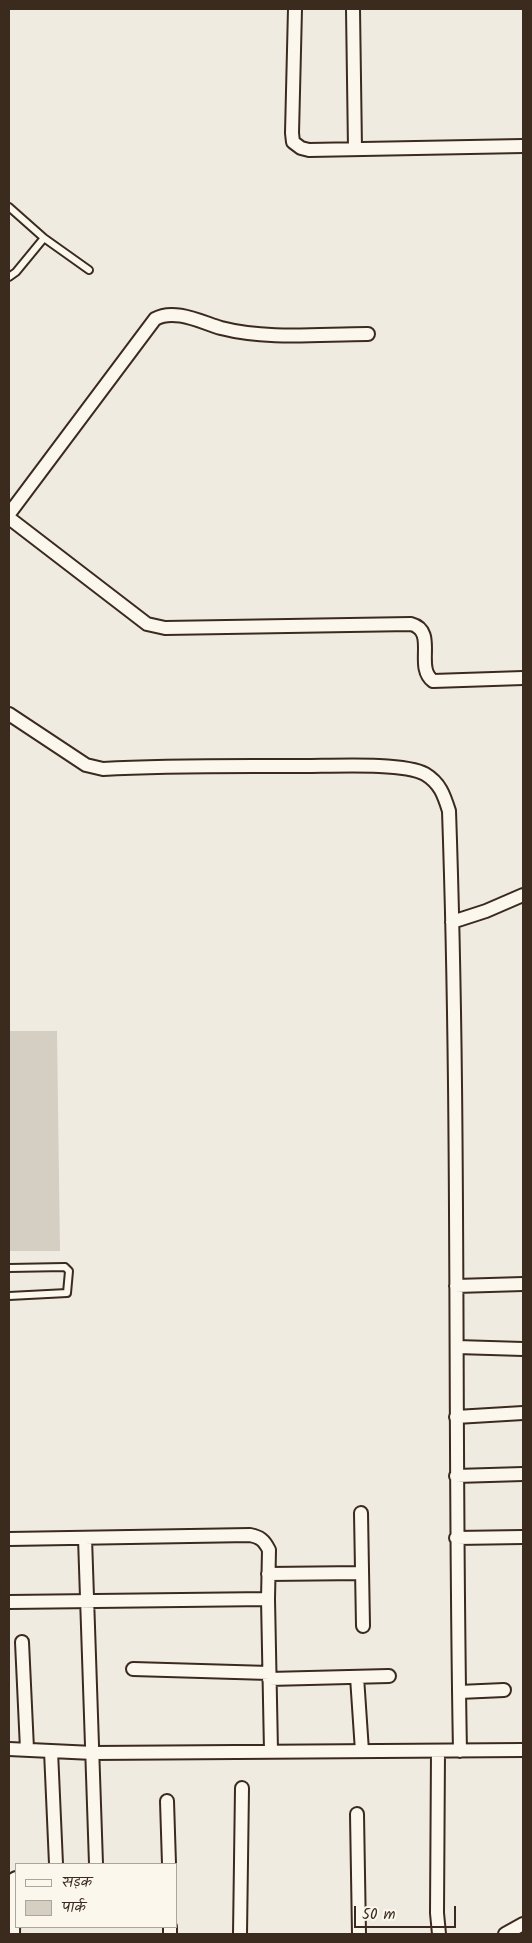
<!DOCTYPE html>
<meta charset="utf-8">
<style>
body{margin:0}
#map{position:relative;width:532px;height:1943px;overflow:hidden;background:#f0ebe0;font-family:Kalam,"Playpen Sans Deva",sans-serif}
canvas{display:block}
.frame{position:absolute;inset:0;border:10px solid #3b2a1e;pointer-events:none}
.legend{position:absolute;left:15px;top:1863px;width:162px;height:65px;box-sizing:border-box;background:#fbf7ec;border:1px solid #aea59a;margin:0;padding:6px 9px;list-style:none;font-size:15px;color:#3b2a1e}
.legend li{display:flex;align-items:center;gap:10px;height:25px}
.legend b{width:25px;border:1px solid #aea59a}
.scale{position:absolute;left:354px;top:1906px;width:102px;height:22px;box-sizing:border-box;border:2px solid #3b2a1e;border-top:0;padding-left:6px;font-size:15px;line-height:18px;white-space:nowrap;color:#3b2a1e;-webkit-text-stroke:4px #fbf7ec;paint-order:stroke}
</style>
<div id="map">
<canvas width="532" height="1943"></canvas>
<div class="frame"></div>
<ul class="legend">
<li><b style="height:6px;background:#fbf7ec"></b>सड़क</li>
<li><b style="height:14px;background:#d5cec3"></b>पार्क</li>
</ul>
<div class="scale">50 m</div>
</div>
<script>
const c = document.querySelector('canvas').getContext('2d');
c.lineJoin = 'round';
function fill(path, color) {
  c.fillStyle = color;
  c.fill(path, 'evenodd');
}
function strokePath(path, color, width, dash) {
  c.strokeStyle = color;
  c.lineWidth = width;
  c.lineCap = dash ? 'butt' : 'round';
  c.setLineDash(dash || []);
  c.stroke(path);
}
fill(new Path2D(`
 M 9,1031 L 57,1031 L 60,1251 L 9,1251 Z`), '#d5cec3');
const lane = new Path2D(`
 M 9,207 L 44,238 L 89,270
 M 9,277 L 16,272 L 44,238
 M 9,1268 L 65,1267 L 69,1271 L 67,1293 L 9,1296`);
const street = new Path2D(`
 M 295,9 L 292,133 L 293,142 L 301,148 L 309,150 L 523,146
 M 353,9 L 355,149
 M 9,514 L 155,319 C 174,308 201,322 221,328 C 267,340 320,334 368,334
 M 9,518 L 147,624 L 165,628 L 411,624 C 438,631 414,667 433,681 L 523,678
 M 9,714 L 86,765 L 103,769 C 170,765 238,766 305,766 C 331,766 404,762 425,774 C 440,783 444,795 449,811 C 460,1124 454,1438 460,1751
 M 452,922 L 486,911 L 523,895
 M 456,1286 L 523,1284
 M 457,1347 L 523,1349
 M 456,1417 L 523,1413
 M 456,1476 L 523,1474
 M 361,1513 L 363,1626
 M 85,1538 L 96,1864
 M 456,1538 L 523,1537
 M 9,1539 L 250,1535 C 260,1537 264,1540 269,1550 L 268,1599 L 271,1751
 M 268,1574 L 362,1573
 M 9,1602 L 268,1599
 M 22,1642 L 27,1749
 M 133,1669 L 269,1673
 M 357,1677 L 362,1751
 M 269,1679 L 389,1676
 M 459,1692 L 504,1690
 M 9,1749 L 93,1753 L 523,1750
 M 51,1751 L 56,1864
 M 438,1751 L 437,1913 L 439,1934
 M 167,1801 L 169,1864
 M 357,1814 L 359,1934
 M 170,1927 L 170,1934
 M 13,1934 L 14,1879 L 16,1878
 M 240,1934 L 242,1788
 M 505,1934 L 523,1924`);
strokePath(lane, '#3b2a1e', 10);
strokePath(street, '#3b2a1e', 16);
strokePath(lane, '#fbf7ec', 6);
strokePath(street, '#fbf7ec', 12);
</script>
